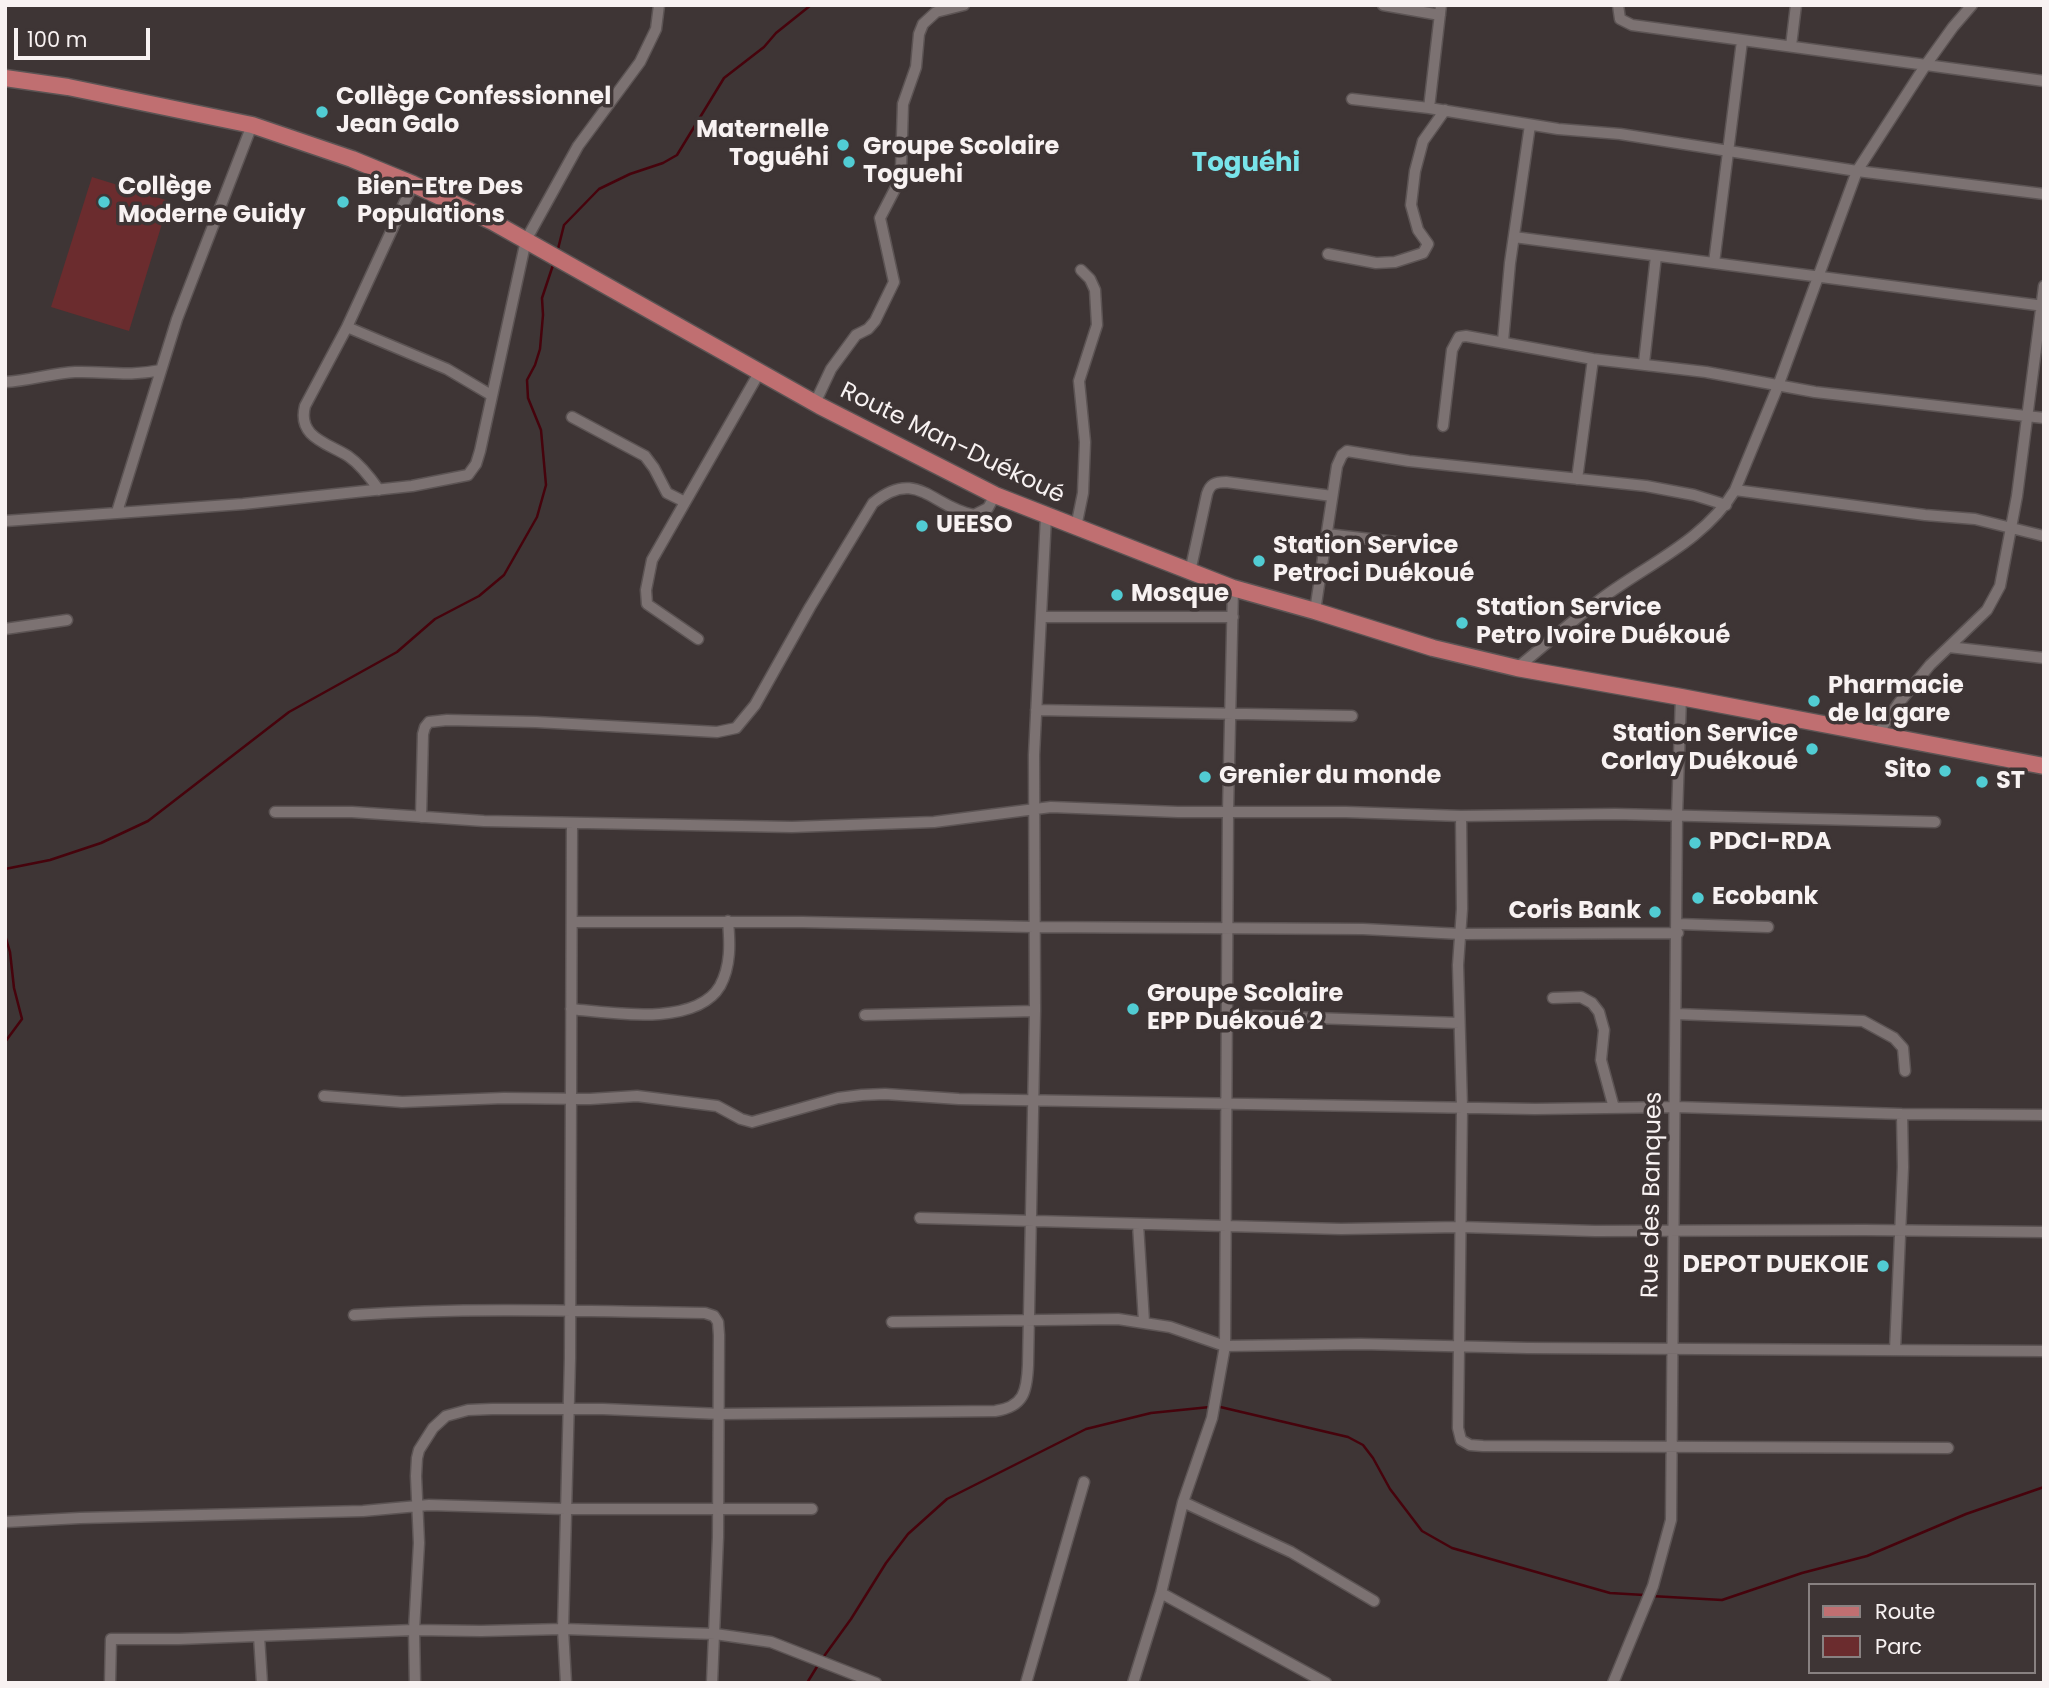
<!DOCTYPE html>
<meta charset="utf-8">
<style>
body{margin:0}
#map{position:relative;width:2049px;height:1688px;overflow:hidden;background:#3e3535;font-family:Poppins,sans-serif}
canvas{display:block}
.frame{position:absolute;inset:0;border:7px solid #f8f2f2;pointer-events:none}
.legend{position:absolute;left:1808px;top:1583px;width:228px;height:91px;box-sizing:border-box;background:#3e3535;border:2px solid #888181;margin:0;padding:9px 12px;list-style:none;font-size:21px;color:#f8f2f2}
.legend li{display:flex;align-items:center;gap:14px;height:35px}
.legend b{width:35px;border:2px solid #888181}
.scale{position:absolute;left:14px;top:28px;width:136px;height:32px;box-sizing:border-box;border:4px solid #f8f2f2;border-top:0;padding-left:9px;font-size:21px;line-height:24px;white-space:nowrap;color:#f8f2f2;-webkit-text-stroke:5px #3e3535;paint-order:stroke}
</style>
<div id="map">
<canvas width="2049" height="1688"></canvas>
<div class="frame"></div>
<ul class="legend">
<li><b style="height:9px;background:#c06f71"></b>Route</li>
<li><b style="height:19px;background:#6b2c2e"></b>Parc</li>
</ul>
<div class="scale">100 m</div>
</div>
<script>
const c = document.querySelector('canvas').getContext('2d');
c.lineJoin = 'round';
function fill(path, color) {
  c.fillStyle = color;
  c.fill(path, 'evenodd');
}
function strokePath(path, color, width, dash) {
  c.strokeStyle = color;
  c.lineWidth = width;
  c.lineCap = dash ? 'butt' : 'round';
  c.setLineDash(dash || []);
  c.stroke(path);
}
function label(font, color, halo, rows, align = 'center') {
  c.font = font + ' Poppins,sans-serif';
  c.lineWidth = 7;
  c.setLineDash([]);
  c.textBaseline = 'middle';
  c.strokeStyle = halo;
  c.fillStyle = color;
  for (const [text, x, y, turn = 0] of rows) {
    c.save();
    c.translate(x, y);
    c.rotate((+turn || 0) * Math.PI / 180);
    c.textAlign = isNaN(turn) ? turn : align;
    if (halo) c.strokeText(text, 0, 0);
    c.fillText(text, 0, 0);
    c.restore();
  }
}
fill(new Path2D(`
 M 92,177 L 169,201 L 129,331 L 51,307 Z`), '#6b2c2e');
strokePath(new Path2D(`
 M 557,253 L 564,225 L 599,189 L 630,174 L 663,163 L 677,155 L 724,78 L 764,47 L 776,33 L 811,5
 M 5,869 L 50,860 L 101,843 L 148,821 L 289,712 L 397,652 L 435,619 L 479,596 L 504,575 L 537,517 L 546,485 L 541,430 L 528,398 L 527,380 L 535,365 L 540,349 L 543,315 L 542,298 L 554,262
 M 5,935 L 10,952 L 14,988 L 22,1019 L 5,1042
 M 1216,1406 L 1348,1437 L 1363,1445 L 1373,1458 L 1390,1489 L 1422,1531 L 1452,1548 L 1610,1593 L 1644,1595
 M 1651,1596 L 1722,1600 L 1802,1573 L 1867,1556 L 1966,1514 L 2044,1487
 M 822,1659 L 851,1619 L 886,1563 L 908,1534 L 947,1499 L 1086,1429 L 1151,1413 L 1210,1407
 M 807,1683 L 818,1665`), '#46030c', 2.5);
const street = new Path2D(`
 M 1383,5 L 1440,15
 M 1618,5 L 1620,19 L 1632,25 L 2044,81
 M 1791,46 L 1796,5
 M 1352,99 L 1429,108 L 1558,129 L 1620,134 L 1857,171 L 2044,194
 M 1429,108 L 1441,5
 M 1514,237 L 2044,306
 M 1328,254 L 1376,263 L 1395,262 L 1423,253 L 1428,244 L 1418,230 L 1411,205 L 1415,171 L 1423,141 L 1445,110
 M 1714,263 L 1742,41
 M 347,327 L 447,369 L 491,395
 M 1503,341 L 1510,263 L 1530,125
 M 1644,363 L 1656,256
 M 5,382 C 29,381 52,373 75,372 C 107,371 127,377 161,370
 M 815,403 L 831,369 L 856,335 L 868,329 L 875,321 L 894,282 L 880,218 L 896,187 L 901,169 L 903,104 L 916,67 L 919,34 L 923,24 L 936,12 L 964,5
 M 572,417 L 645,456 L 654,468 L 667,493 L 685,502
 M 1443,426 L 1452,350 L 1459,337 L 1466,336 L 1593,359 L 1706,372 L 1815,392 L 2044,418
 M 1577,479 L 1593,359
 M 379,490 C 370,477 361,465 348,456 C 327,443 297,437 305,406 L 347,327 L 413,184
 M 1735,490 L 1925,515 L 1975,519 L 2044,536
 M 117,512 L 177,319 L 252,125
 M 5,521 L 243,504 L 412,486 L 468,475 L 476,464 L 480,451 L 526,240 L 578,146 L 640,62 L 656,29 L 659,5
 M 1076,527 L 1083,493 L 1085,442 L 1079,381 L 1097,325 L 1095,290 L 1090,279 L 1081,270
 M 1327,534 L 1404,543
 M 1190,572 L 1207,494 C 1210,484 1215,482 1226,482 L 1332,496
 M 1315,611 L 1337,466 L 1342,455 L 1347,451 L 1409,461 L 1646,486 L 1694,495 L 1726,505
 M 1042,617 L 1233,617
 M 5,629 L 67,620
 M 698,639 L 647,604 L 646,590 L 652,560 L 759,373
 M 1949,647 L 2044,658
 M 1517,668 C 1545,645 1572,621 1601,599 C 1646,565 1704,541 1735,490 L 1778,386 L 1857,171 L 1925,66 L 1953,27 L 1972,5
 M 1036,710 L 1352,716
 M 1878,733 L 1898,704 L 1930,665 L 1987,610 L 2000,586 L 2017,496 L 2044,286
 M 275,812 L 352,812 L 484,821 L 792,827 L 934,822 L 1051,807 L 1178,812 L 1346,812 L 1461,816 L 1615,814 L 1935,822
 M 1461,816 L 1462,909 L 1458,965 L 1462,1108 L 1458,1428 L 1461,1440 L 1470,1445 L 1483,1446 L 1948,1448
 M 421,817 L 423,734 L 425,727 L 429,722 L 447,720 L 536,722 L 717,732 L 736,728 L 755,705 L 810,607 L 873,503 C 917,467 932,507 974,515 L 988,508 L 995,495
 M 573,922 L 802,922 L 1034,927 L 1363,929 L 1461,934 L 1678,933
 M 1678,924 L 1768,927
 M 1553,998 L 1581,997 L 1592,1003 L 1599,1012 L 1604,1030 L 1601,1060 L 1614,1108
 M 571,1009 C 611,1013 696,1027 720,986 C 731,966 730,943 728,921
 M 1676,1014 L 1863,1021 L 1894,1038 L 1903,1048 L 1905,1071
 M 865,1015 L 1035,1011
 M 1228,1015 L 1459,1023
 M 324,1096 L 402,1102 L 504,1098 L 590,1099 L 637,1096 L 717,1106 L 741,1119 L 752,1122 L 838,1098 L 862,1095 L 885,1094 L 959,1099 L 1535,1109 L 1676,1107 L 1902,1114 L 2044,1115
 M 920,1218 L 1341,1229 L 1460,1227 L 1595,1231 L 1865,1230 L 2044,1232
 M 1138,1224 L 1144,1322
 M 354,1315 C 470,1307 588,1311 705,1313 L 714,1316 L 718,1322 L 719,1335 L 718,1537 L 712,1683
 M 892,1322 L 1118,1319 L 1170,1327 L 1225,1346 L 1361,1344 L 1528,1348 L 2044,1351
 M 1895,1350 L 1903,1167 L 1902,1114
 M 1183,1502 L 1291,1552 L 1374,1601
 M 5,1522 L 80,1518 L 363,1511 L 429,1505 L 565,1509 L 812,1509
 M 1161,1593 L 1326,1683
 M 259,1636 L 262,1683
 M 110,1683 L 111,1639 L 179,1639 L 414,1630 L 481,1631 L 563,1629 L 715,1634 L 771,1642 L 876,1683
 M 415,1683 L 414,1630 L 419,1543 L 416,1476 L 417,1458 L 419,1450 L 433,1428 L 446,1416 L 468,1410 L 492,1409 L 603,1409 L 721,1414 L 995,1411 C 1024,1407 1027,1391 1028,1365 L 1035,1011 L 1034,755 L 1046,516
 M 566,1683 L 563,1629 L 570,1358 L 572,823
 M 1026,1683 L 1084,1482
 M 1133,1683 L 1161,1593 L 1183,1502 L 1212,1418 L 1225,1346 L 1228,812 L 1233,588
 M 1613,1683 L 1653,1586 L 1671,1520 L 1677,816 L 1681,697`);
const primary = new Path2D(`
 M 5,78 L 68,87 L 252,125 L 352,159 L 413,184 L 493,222 L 820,406 L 995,495 L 1233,588 L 1315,611 L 1433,648 L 1517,668 L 1681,697 L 2044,766`);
strokePath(street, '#5c5454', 13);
strokePath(primary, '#5c5454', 19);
strokePath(street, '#7c7272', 10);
strokePath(primary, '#c06f71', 16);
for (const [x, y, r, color] of [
 [322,112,7,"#51ccd3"],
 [843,145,7,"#51ccd3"],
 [849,162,7,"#51ccd3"],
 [104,202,7,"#51ccd3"],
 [343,202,7,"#51ccd3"],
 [922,526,7,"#51ccd3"],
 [1259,561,7,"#51ccd3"],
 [1117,595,7,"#51ccd3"],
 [1462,623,7,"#51ccd3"],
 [1814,701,7,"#51ccd3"],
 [1812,749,7,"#51ccd3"],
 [1945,771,7,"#51ccd3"],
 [1205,777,7,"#51ccd3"],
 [1982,782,7,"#51ccd3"],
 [1695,843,7,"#51ccd3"],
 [1698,898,7,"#51ccd3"],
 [1655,912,7,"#51ccd3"],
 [1133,1009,7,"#51ccd3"],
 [1883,1266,7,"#51ccd3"]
]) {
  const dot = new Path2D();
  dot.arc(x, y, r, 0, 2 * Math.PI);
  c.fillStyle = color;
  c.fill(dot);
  strokePath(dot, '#3e3535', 2.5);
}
label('bold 24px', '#f8f2f2', '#3e3535', [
 ["Collège Confessionnel",336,98],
 ["Jean Galo",336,126],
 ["Maternelle",829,131,"right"],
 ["Toguéhi",829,159,"right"],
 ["Groupe Scolaire",863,148],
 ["Toguehi",863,176],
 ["Collège",118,188],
 ["Moderne Guidy",118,216],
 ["Bien-Etre Des",357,188],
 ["Populations",357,216],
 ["UEESO",936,526],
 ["Station Service",1273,547],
 ["Petroci Duékoué",1273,575],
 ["Mosque",1131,595],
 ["Station Service",1476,609],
 ["Petro Ivoire Duékoué",1476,637],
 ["Pharmacie",1828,687],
 ["de la gare",1828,715],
 ["Station Service",1798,735,"right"],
 ["Corlay Duékoué",1798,763,"right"],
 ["Sito",1931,771,"right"],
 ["Grenier du monde",1219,777],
 ["ST",1996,782],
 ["PDCI-RDA",1709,843],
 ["Ecobank",1712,898],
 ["Coris Bank",1641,912,"right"],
 ["Groupe Scolaire",1147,995],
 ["EPP Duékoué 2",1147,1023],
 ["DEPOT DUEKOIE",1869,1266,"right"]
], 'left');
label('24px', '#f8f2f2', '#3e3535', [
 ["Route Man-Duékoué",952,444,26],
 ["Rue des Banques",1653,1195,-89]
]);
label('bold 26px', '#78e4ea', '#3e3535', [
 ["Toguéhi",1246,164]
]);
</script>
